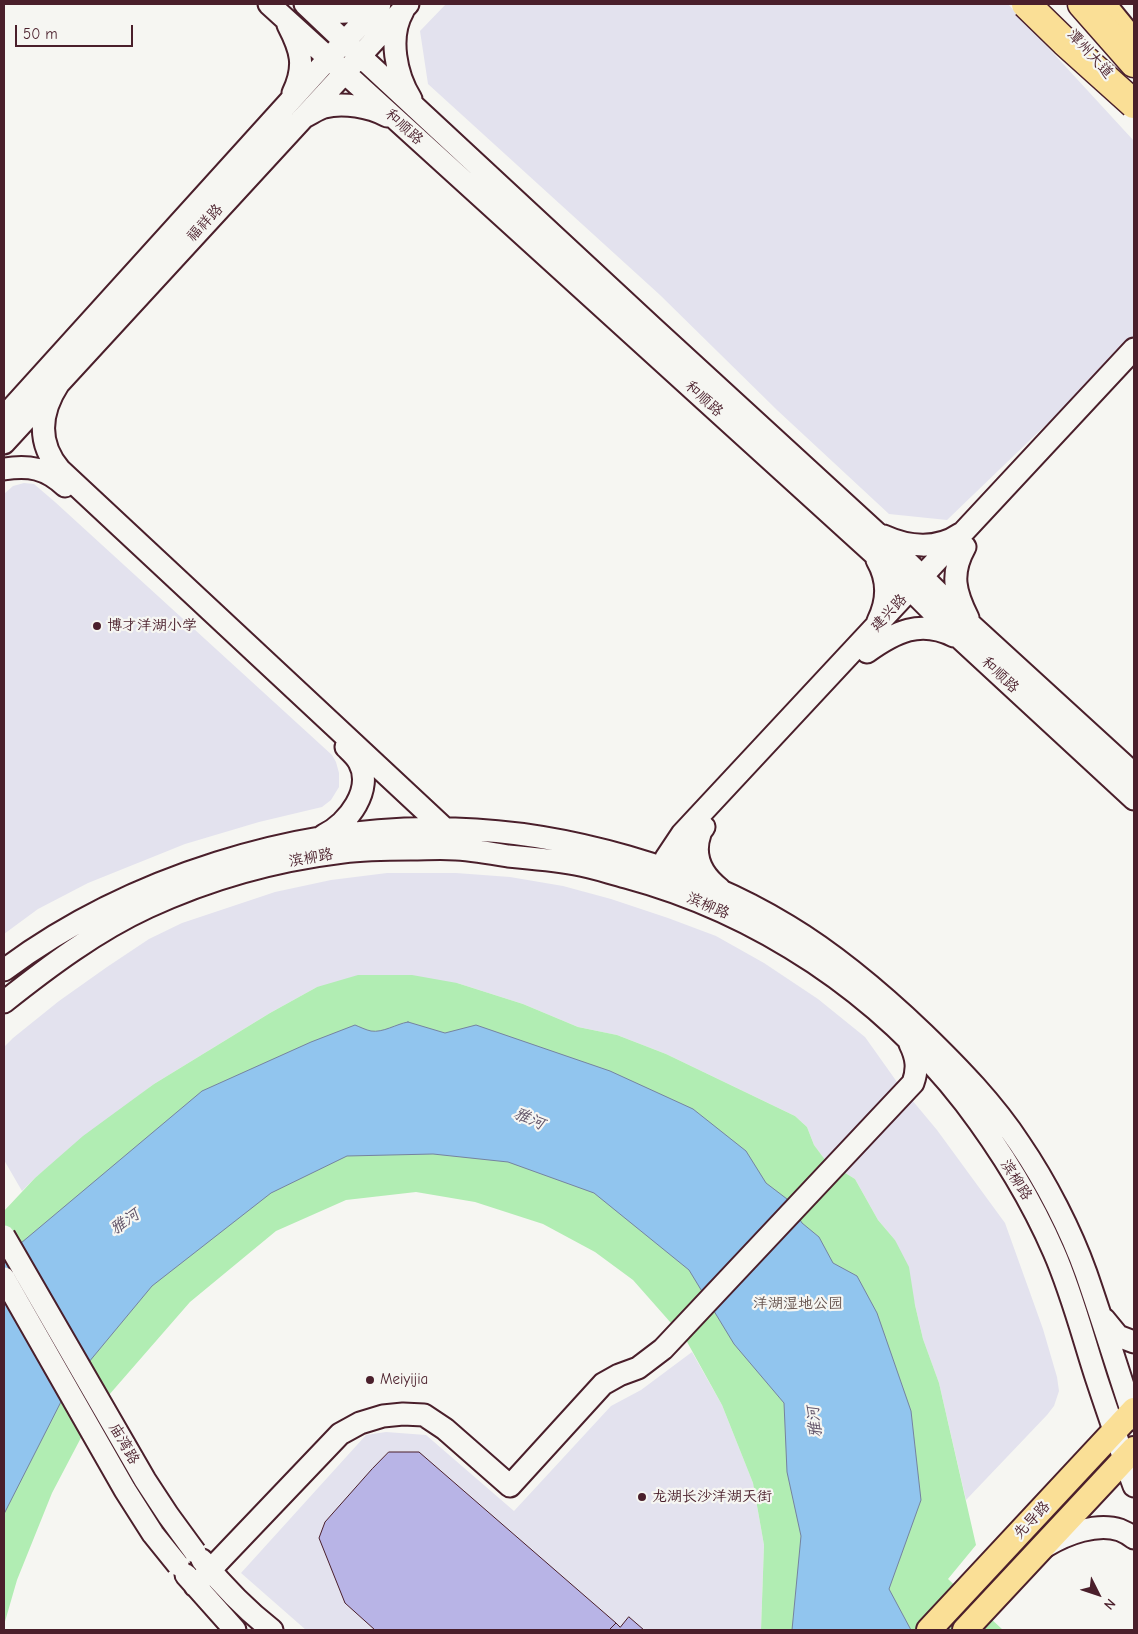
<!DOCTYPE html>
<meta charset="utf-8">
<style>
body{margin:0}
#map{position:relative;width:1138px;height:1634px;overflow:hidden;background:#f6f6f2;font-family:"Comic Neue",sans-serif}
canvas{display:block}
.frame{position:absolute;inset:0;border:5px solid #4a1f2b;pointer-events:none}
.north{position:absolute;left:1073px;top:1569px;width:50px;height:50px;-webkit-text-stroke:4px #f6f6f2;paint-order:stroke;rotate:131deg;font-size:14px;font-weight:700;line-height:20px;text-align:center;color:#4a1f2b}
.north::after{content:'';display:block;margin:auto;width:18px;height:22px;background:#4a1f2b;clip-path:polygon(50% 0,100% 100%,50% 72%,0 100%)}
.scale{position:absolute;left:15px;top:25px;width:118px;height:22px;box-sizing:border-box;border:2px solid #4a1f2b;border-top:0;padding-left:6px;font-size:15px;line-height:18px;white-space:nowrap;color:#4a1f2b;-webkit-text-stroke:4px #f6f6f2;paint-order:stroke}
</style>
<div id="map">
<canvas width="1138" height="1634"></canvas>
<div class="frame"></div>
<div class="north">N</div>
<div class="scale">50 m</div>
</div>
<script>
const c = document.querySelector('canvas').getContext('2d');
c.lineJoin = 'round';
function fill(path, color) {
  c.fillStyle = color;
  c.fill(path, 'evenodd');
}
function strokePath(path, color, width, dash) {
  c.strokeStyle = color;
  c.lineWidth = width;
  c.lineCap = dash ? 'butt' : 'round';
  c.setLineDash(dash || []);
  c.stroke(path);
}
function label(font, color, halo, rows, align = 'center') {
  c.font = font + ' "Comic Neue","LXGW WenKai TC",sans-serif';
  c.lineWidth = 4.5;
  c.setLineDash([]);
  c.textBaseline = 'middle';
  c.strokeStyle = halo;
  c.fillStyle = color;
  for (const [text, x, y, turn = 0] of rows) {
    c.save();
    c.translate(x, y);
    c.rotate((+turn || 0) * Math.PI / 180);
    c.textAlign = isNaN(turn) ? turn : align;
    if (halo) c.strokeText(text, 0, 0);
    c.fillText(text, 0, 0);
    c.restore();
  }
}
fill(new Path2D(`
 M 446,4 L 1008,4 L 1134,141 L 1134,340 L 947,520 L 889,514 L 777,410 L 660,295 L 428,84 L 420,31 Z
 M 24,483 L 34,484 L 55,502 L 332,755 L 336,762 L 339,773 L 339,787 L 331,800 L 322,807 L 259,822 L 185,844 L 88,883 L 38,909 L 4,934 L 4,494 L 13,486 Z
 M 387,873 L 456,873 L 510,877 L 563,886 L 611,899 L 668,918 L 716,936 L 764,963 L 818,999 L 865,1037 L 897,1082 L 937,1130 L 1005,1223 L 1043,1329 L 1057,1377 L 1059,1391 L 1054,1406 L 1047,1415 L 966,1500 L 939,1383 L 923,1339 L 915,1305 L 895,1240 L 878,1220 L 855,1179 L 826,1161 L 814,1145 L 807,1127 L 795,1116 L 666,1054 L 617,1035 L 578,1027 L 523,1004 L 457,983 L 317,987 L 270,1013 L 154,1084 L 35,1178 L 22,1191 L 4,1160 L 4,1047 L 13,1038 L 59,1001 L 107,967 L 149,939 L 182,923 L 275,892 L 331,880 Z
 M 692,1352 L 722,1405 L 753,1483 L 764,1545 L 761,1630 L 306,1630 L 241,1573 L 366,1435 L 386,1432 L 426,1435 L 514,1511 L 611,1406 L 641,1390 Z`), '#e3e2ee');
fill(new Path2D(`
 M 358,975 L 412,975 L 457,983 L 523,1004 L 578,1027 L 617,1035 L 666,1054 L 795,1116 L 807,1127 L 814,1145 L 826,1161 L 855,1179 L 878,1220 L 895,1240 L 909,1267 L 915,1305 L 923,1339 L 939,1383 L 976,1545 L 948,1579 L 1003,1630 L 761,1630 L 764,1545 L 753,1483 L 722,1405 L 686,1340 L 633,1280 L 595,1252 L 543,1224 L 475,1202 L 416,1192 L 346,1200 L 276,1231 L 190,1302 L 95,1411 L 52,1493 L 17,1580 L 4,1625 L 4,1211 L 35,1178 L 83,1136 L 154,1084 L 270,1013 L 317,987 Z`), '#b1edb3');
const water = new Path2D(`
 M 408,1022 L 445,1033 L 476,1025 L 610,1071 L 693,1109 L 746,1151 L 766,1183 L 787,1199 L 802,1223 L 819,1237 L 833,1263 L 857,1276 L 877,1313 L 911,1411 L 921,1500 L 889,1589 L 911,1630 L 792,1630 L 801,1536 L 787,1472 L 784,1403 L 734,1344 L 689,1270 L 594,1193 L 508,1162 L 433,1154 L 347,1156 L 271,1193 L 152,1286 L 69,1386 L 4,1514 L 4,1263 L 21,1243 L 202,1091 L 311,1042 L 355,1025 C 360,1027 366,1030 371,1031 C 383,1033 396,1024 408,1022 Z`);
fill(water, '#91c5ee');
strokePath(water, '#7583a0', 1);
fill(new Path2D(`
 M 346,1602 L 620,1629 L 629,1619 L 642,1630 L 375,1630 Z`), '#0003');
const building = new Path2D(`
 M 389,1452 L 419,1452 L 616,1623 L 609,1630 L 375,1630 L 345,1603 L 319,1538 L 325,1522 L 372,1469 Z
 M 629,1617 L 644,1630 L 609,1630 L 616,1623 L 620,1627 Z`);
fill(building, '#b8b4e6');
strokePath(building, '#4a1f2b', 1);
const secondary = new Path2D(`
 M 269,4 L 881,560 L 950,629 L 1134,799
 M 305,4 L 345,42 L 653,328 L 893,548 L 971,625 L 1134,774
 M 309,4 C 331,15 353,15 375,4
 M 403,11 C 388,37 396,75 411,99
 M 288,25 C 301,50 306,66 293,93
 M 306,116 C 312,113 318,109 324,107 C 344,102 370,107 387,116
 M 59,383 C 40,412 36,442 60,470 L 445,829
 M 4,417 L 329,58 L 380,4
 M 4,443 L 408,4
 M 4,469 C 29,465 46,468 65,486
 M 884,536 C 908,547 937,550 960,534
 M 965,547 C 950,574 955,592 968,618
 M 877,560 C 888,579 888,601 878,621
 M 867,652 C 895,632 920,619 954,636
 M 700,834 C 692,857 702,875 720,889
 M 324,835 C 348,824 374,789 359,762 C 356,756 350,751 346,747
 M 658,882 L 666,858 L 682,834 L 1134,349
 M 675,889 L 690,846 L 704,827
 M 4,970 C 128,878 300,823 455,829 C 566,832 693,868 788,926 C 838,956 882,994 924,1034 C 959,1068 993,1103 1020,1144 C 1046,1182 1071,1231 1086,1273 C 1103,1322 1118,1371 1134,1419
 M 4,1002 C 48,967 96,931 148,907 C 208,879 277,860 343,852 C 365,849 388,849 411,849 C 426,849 441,848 456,849 C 473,850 491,853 508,856 C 531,858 553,860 575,864 C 593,867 610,873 626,877 C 760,913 880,994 965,1103 C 1000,1149 1031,1199 1054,1252 C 1072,1293 1083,1337 1097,1380 C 1109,1416 1121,1451 1134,1486
 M 1104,1319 L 1118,1336 L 1134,1342
 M 1046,1546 C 1066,1534 1097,1522 1120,1530 C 1125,1532 1130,1535 1134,1538
 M 202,1560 C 223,1586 245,1609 272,1630
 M 186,1575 L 235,1630
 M 195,1586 L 340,1434 L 360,1423 L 383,1416 L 403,1414 L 424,1415 L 445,1429 L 510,1486 L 603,1384 L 619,1375 L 638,1368 L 663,1349 L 913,1083 C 918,1069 917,1058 910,1044`);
const primary = new Path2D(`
 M 1103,4 L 1134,42
 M 929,1630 L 1134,1410
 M 965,1630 L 1134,1449`);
const highway = new Path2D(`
 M 1082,4 L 1134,63`);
strokePath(secondary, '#4a1f2b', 25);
strokePath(primary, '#4a1f2b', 28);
strokePath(highway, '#4a1f2b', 31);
strokePath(secondary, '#f6f6f2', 21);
strokePath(primary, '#fadf96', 24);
strokePath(highway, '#fadf96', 28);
const secondaryBridge = new Path2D(`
 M 4,1236 L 145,1480 L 168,1515 L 195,1552
 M 4,1278 L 125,1490 L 153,1534 L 178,1565`);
const highwayBridge = new Path2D(`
 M 1026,4 L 1065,42 L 1134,104`);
strokePath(secondaryBridge, '#4a1f2b', 25, []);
strokePath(highwayBridge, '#4a1f2b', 31, []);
strokePath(secondaryBridge, '#f6f6f2', 21);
strokePath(highwayBridge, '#fadf96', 28);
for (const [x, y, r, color] of [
 [97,626,5,"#4a1f2b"],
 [370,1380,5,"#4a1f2b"],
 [642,1497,5,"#4a1f2b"]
]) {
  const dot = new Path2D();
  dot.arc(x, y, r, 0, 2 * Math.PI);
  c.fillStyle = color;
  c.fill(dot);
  strokePath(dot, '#f6f6f2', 2);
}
label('15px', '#4a1f2b', '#f6f6f2', [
 ["潭州大道",1090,54,48],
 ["和顺路",404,127,42],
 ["福祥路",205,223,-47],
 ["和顺路",704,399,42],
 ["建兴路",889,613,-47],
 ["和顺路",1000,675,43],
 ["滨柳路",311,858,-10],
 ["滨柳路",708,906,23],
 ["滨柳路",1016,1180,58],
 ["庙湾路",124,1444,60],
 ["先导路",1032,1520,-47]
]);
label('15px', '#4a1f2b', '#f6f6f2', [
 ["博才洋湖小学",107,626],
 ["Meiyijia",380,1380],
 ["龙湖长沙洋湖天街",652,1497]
], 'left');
label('15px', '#64524d', '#f6f6f2', [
 ["洋湖湿地公园",798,1304]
]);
label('italic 16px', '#5f5166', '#f6f6f2', [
 ["雅河",529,1119,23],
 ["雅河",125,1222,-35],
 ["雅河",815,1422,-97]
]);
</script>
